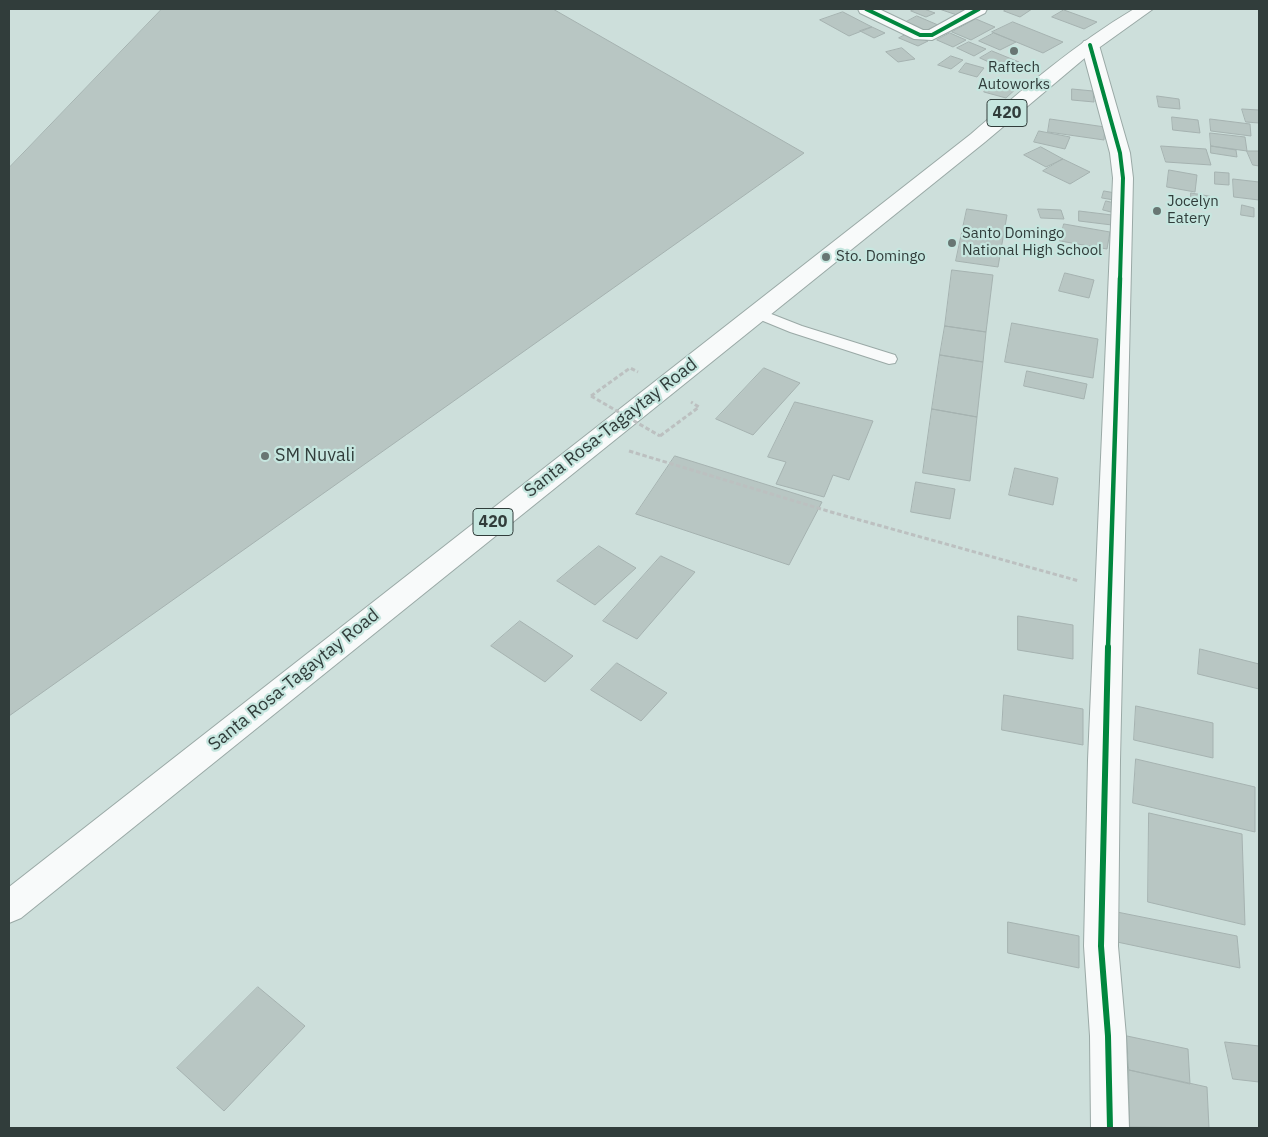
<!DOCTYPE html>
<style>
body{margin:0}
#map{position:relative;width:1268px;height:1137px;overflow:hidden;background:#cddfdb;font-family:"IBM Plex Sans",sans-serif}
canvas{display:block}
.frame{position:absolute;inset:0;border:10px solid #313d3b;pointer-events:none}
</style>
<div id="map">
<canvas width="1268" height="1137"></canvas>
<div class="frame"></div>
</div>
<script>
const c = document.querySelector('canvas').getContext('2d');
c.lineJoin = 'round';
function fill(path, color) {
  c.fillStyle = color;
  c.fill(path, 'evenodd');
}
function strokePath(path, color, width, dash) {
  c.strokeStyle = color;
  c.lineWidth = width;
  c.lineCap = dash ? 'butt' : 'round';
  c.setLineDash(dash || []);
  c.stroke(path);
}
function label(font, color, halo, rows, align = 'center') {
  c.font = font + ' "IBM Plex Sans",sans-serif';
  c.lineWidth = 4.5;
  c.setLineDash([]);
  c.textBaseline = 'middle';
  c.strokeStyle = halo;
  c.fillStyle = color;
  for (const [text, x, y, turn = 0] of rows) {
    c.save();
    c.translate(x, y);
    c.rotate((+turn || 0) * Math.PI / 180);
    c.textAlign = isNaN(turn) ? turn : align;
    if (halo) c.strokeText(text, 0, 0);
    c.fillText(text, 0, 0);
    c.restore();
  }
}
const building = new Path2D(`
 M 162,9 L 553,9 L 804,153 L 9,716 L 9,168 Z
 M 916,9 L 924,9 L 935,13 L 926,17 L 911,11 Z
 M 944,9 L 973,9 L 975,10 L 963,17 L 942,10 Z
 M 1007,9 L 1032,9 L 1020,17 L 1004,11 Z
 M 1064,10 L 1097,22 L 1084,29 L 1052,17 Z
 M 843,12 L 872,27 L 849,36 L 820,20 Z
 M 917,16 L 938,25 L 925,31 L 904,23 Z
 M 976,19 L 995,27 L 971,40 L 952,32 Z
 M 1013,22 L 1063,42 L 1043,53 L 992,32 Z
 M 872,27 L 885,33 L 874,38 L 860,31 Z
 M 909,33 L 928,41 L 918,46 L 899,38 Z
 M 950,33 L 966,40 L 953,47 L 937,40 Z
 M 994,33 L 1016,42 L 1000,50 L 979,41 Z
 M 969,42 L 986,49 L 974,56 L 957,48 Z
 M 902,48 L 915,59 L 898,62 L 886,52 Z
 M 992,51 L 1019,62 L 1006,70 L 980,58 Z
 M 951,56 L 963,60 L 951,69 L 938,65 Z
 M 966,63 L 984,68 L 977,77 L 959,72 Z
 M 997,79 L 1019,86 L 1006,98 L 984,92 Z
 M 1072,89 L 1093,91 L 1094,102 L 1072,100 Z
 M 1157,96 L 1179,99 L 1180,109 L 1159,107 Z
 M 1242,109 L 1259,110 L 1259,123 L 1246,122 Z
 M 1172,117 L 1198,120 L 1200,133 L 1173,130 Z
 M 1050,119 L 1105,127 L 1104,140 L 1048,132 Z
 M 1210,119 L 1250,124 L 1251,136 L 1211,131 Z
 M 1039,131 L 1070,137 L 1065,149 L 1034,142 Z
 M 1210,133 L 1245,137 L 1247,151 L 1211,146 Z
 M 1161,146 L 1206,149 L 1211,165 L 1166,162 Z
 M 1211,146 L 1236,150 L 1237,157 L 1211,153 Z
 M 1041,147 L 1063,159 L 1046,167 L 1024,155 Z
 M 1247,151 L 1259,151 L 1259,166 L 1253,165 Z
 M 1063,159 L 1090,172 L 1070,184 L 1043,171 Z
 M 1169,170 L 1197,175 L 1195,192 L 1167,187 Z
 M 1215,172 L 1229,173 L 1229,185 L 1215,184 Z
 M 1233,179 L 1259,182 L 1259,200 L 1234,197 Z
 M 1104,191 L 1121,194 L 1120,201 L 1102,198 Z
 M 1191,193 L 1214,197 L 1215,207 L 1191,204 Z
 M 1106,201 L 1119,204 L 1115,213 L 1103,210 Z
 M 1242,205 L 1254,208 L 1254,217 L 1241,215 Z
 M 967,209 L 1007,215 L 998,267 L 956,261 Z
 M 1038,209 L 1061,210 L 1064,219 L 1041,218 Z
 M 1079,211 L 1112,215 L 1112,225 L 1079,221 Z
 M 1064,224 L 1110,232 L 1107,249 L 1060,241 Z
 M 952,270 L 993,275 L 986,332 L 945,326 Z
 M 1065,273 L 1094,280 L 1089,298 L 1059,291 Z
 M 1012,323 L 1098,339 L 1093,378 L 1005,362 Z
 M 945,326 L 986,332 L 983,362 L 940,355 Z
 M 940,355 L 983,362 L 977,417 L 932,409 Z
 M 764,368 L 800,383 L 753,435 L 716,419 Z
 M 1027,371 L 1087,384 L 1084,399 L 1024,386 Z
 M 795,402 L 873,421 L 849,480 L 833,475 L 824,497 L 776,484 L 786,462 L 768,457 Z
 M 932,409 L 977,417 L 970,481 L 923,473 Z
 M 675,456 L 822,502 L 789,565 L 636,514 Z
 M 1015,468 L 1058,478 L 1053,505 L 1009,495 Z
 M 916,482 L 955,489 L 950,519 L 911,512 Z
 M 599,546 L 636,568 L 595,605 L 557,581 Z
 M 661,556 L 695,572 L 637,639 L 603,621 Z
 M 1018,616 L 1073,625 L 1073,659 L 1018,650 Z
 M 520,621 L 573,656 L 545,682 L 491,646 Z
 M 1200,649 L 1259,664 L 1259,689 L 1198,674 Z
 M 617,663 L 667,693 L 641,721 L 591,690 Z
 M 1004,695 L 1083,709 L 1083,745 L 1002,730 Z
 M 1136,706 L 1213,723 L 1213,758 L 1134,740 Z
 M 1136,759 L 1255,787 L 1255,832 L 1133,803 Z
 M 1149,813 L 1242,834 L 1245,925 L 1148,902 Z
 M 1117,912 L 1237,936 L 1240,968 L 1117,942 Z
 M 1008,922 L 1079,936 L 1079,968 L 1008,953 Z
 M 258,987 L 305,1026 L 224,1111 L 177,1068 Z
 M 1127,1036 L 1188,1049 L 1190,1084 L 1129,1070 Z
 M 1225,1042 L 1259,1046 L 1259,1082 L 1233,1079 Z
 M 1129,1070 L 1207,1087 L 1209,1128 L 1130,1127 Z`);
fill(building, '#b8c6c3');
strokePath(building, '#a5b2b0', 1);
const lane = new Path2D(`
 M 756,308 L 802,326 L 895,355 L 897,359 L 895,363 L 889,364 L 790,332 L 751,316 L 748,313 L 751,310 Z`);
const street = new Path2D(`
 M 858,9 L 879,9 L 923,30 L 929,30 L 967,9 L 987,9 L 985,13 L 932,40 L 914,39 L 860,13 Z
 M 1090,40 L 1096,41 L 1099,45 L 1130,153 L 1133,178 L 1120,760 L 1118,946 L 1126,1036 L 1129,1128 L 1091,1128 L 1090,1036 L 1084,946 L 1088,760 L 1113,178 L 1110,153 L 1081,45 L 1084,41 Z`);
const primary = new Path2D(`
 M 1134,9 L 1153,9 L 1086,57 L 985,142 L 21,918 L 9,923 L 9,887 L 971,134 C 1023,89 1075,44 1134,9 Z`);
strokePath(lane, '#9aa9a6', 2);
strokePath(street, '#9aa9a6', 2);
strokePath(primary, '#9aa9a6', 2);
strokePath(new Path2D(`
 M 591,396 L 630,368 L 638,372
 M 660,436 L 699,407 L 691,402
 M 629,451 L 831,512 L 1079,581`), '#bcc0c0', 3, [4.5, 2.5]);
fill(lane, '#f8fafa');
fill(street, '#f8fafa');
fill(primary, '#f8fafa');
strokePath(new Path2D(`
 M 591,396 L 660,436`), '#bcc0c0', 3, [4.5, 2.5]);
strokePath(new Path2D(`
 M 866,9 L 920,35 L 932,35 L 979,9
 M 1090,45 L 1120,153 L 1123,178 L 1120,279`), '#00873e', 4);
strokePath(new Path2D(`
 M 1108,648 L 1120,278`), '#00873e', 4.5);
strokePath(new Path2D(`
 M 1108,647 L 1101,946 L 1108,1036 L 1110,1128`), '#00873e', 6);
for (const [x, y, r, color] of [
 [1014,51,5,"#687673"],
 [1157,211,5,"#687673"],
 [952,243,5,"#687673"],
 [826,257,5,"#687673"],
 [265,456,5,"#687673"]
]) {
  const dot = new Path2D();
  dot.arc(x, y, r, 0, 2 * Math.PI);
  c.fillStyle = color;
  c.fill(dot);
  strokePath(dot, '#c6e6df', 2);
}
label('15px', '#313d3b', '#c6e6df', [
 ["Raftech",1014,68,"center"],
 ["Autoworks",1014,85,"center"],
 ["Jocelyn",1167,202],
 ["Eatery",1167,219],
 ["Santo Domingo",962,234],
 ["National High School",962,251],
 ["Sto. Domingo",836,257]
], 'left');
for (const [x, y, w] of [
 [1007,113,40],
 [493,522,40]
]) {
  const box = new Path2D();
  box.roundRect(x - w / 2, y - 13.5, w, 27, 4);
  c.fillStyle = '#c6e6df';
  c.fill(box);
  strokePath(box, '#313d3b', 1);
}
label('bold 16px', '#313d3b', null, [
 ["420",1007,113],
 ["420",493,522]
]);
label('18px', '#313d3b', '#c6e6df', [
 ["Santa Rosa-Tagaytay Road",611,428,-38],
 ["Santa Rosa-Tagaytay Road",294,680,-39]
]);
label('18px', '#313d3b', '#c6e6df', [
 ["SM Nuvali",275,456]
], 'left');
</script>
